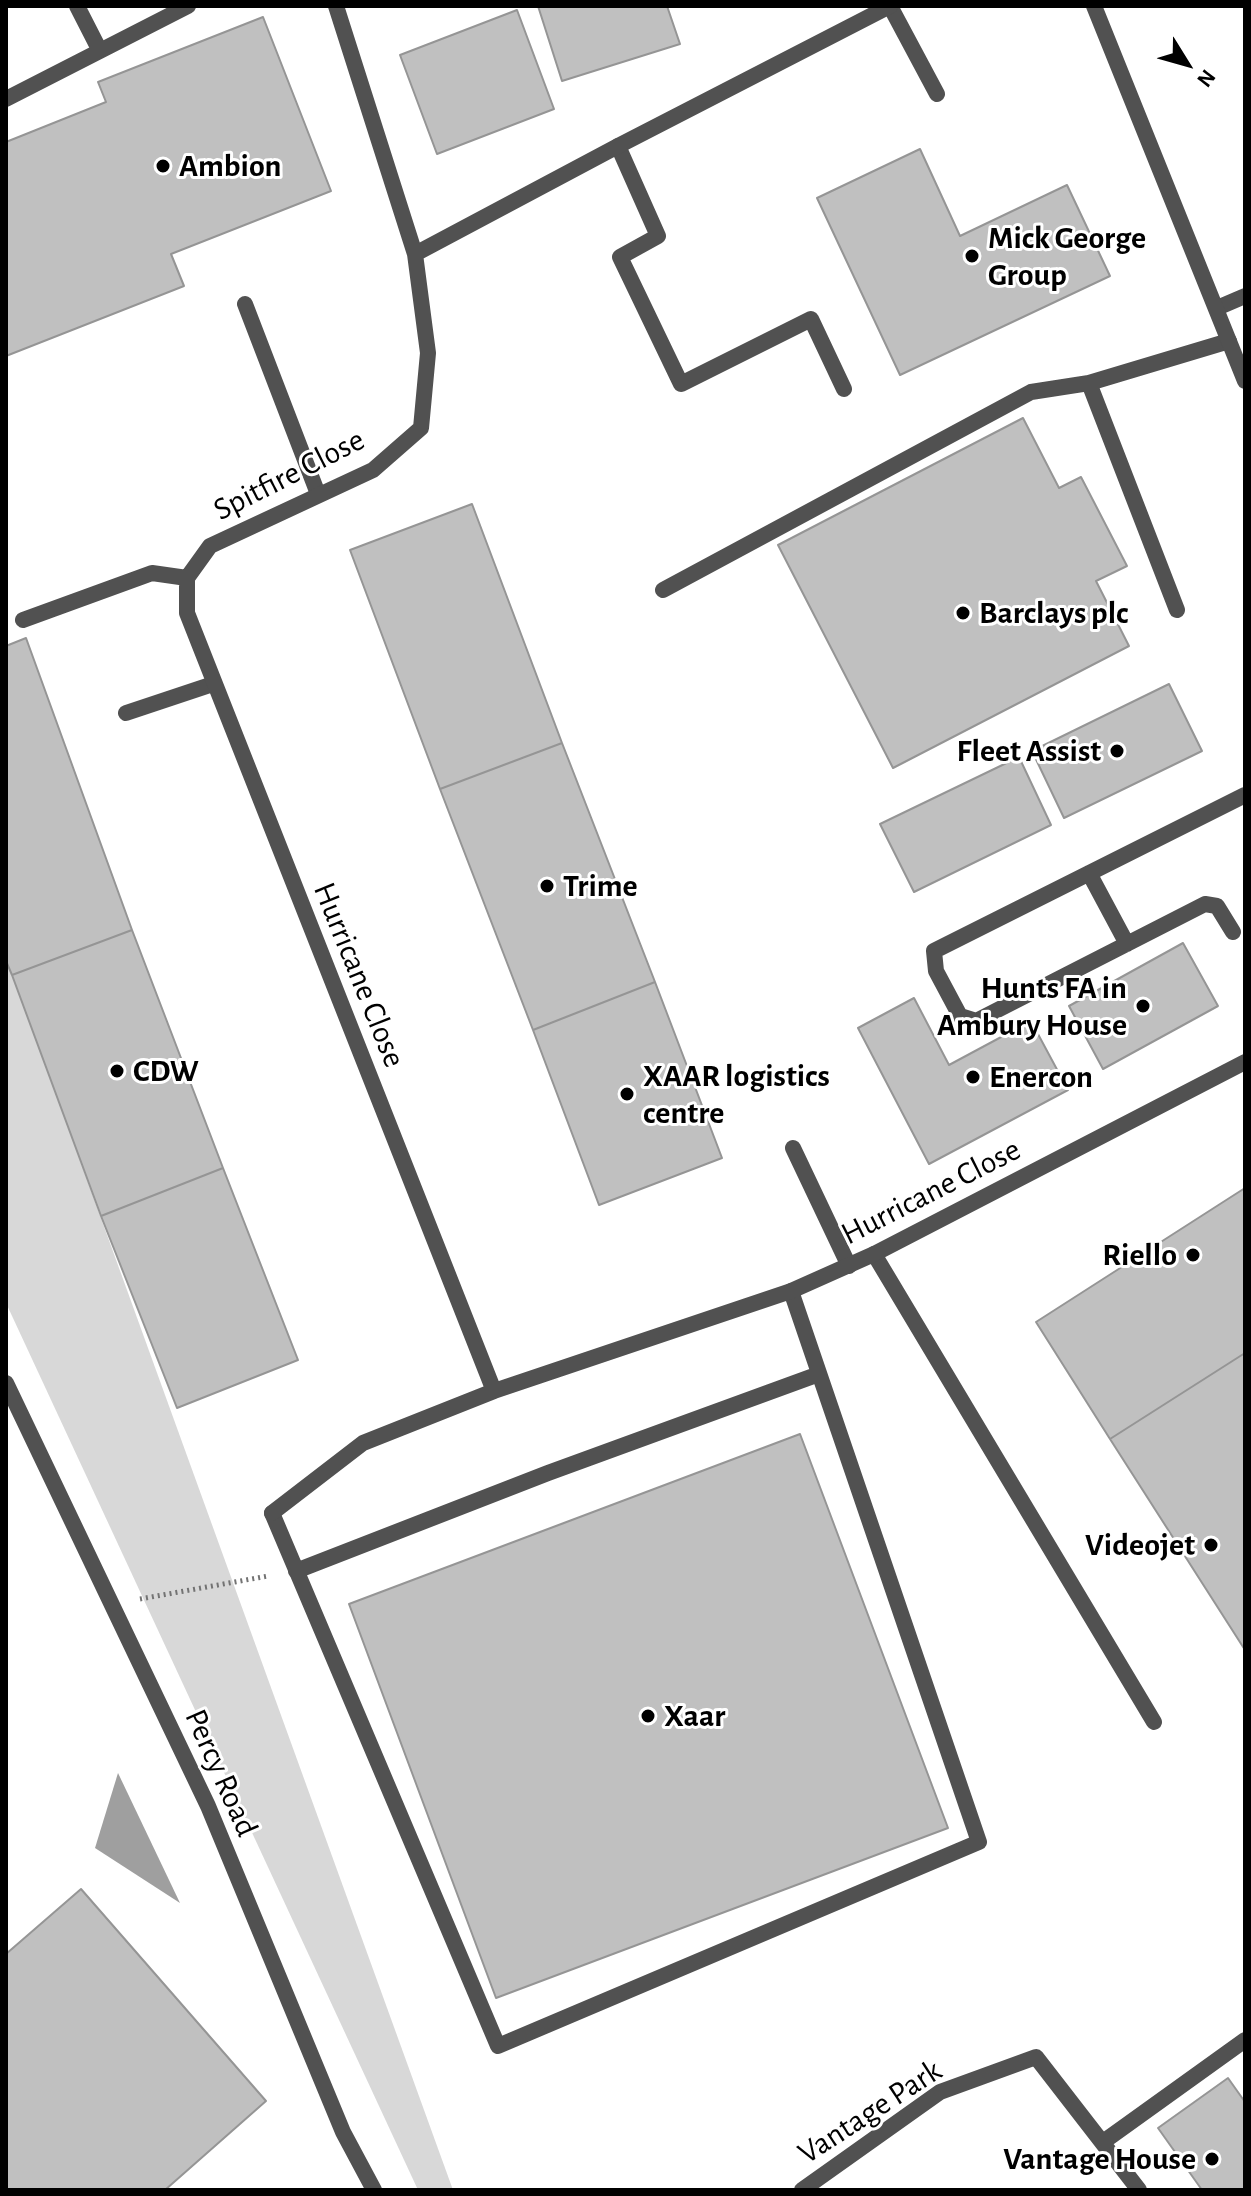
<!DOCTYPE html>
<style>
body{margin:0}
#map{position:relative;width:1251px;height:2196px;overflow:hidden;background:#fff;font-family:"Alegreya Sans",sans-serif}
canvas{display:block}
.frame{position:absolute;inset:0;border:8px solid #000;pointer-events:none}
.north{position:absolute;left:1147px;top:24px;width:80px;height:80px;-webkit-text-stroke:6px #fff;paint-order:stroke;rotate:127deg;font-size:22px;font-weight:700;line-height:32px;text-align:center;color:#000}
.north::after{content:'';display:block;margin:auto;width:28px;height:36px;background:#000;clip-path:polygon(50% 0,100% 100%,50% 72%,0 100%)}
</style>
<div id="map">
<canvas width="1251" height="2196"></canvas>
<div class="frame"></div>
<div class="north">N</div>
</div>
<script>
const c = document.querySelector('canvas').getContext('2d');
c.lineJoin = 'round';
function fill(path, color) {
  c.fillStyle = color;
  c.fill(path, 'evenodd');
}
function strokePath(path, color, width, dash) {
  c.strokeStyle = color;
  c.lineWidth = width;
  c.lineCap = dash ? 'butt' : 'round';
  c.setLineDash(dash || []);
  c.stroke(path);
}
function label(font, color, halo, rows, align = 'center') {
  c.font = font + ' "Alegreya Sans",sans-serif';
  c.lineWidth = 6;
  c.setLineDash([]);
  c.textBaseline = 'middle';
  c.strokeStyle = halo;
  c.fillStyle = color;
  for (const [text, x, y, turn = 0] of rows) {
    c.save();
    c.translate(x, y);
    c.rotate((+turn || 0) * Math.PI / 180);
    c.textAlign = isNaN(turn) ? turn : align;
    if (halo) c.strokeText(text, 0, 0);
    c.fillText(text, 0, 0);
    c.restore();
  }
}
fill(new Path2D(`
 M 6,956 L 453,2190 L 418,2190 L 6,1303 Z`), '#d8d8d8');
fill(new Path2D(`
 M 118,1773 L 180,1903 L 95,1848 Z`), '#9f9f9f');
const building = new Path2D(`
 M 538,6 L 667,6 L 680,44 L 562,81 Z
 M 517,10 L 554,109 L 437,154 L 400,55 Z
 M 263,17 L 331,191 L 171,254 L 184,286 L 6,356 L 6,142 L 106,102 L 98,82 Z
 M 920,149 L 960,236 L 1067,185 L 1110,276 L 900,375 L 817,198 Z
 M 1023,418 L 1059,488 L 1081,477 L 1127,566 L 1096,581 L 1129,646 L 893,768 L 778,545 Z
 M 472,504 L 562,743 L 440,789 L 350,550 Z
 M 26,638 L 132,930 L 12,975 L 6,961 L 6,646 Z
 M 1169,684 L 1202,751 L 1064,818 L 1032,751 Z
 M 562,743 L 655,982 L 533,1030 L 440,789 Z
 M 1019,757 L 1051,825 L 914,892 L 880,824 Z
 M 132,930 L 223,1168 L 101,1216 L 12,975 Z
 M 1183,943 L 1218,1006 L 1103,1069 L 1069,1006 Z
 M 655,982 L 722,1158 L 599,1205 L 533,1030 Z
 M 914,998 L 949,1065 L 1031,1021 L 1068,1090 L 929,1164 L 858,1028 Z
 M 223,1168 L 298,1360 L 177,1408 L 101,1216 Z
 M 1245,1188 L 1245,1353 L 1110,1439 L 1036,1322 Z
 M 1245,1353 L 1245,1650 L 1110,1439 Z
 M 800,1434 L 948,1828 L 496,1998 L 349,1604 Z
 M 81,1889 L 266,2101 L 165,2190 L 6,2190 L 6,1954 Z
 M 1228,2078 L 1245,2102 L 1245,2190 L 1202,2190 L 1158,2128 Z`);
fill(building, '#c0c0c0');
strokePath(building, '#959595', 2);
strokePath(new Path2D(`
 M 140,1599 L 268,1576`), '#737373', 5, [2, 4]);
strokePath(new Path2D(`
 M 77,6 L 100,51
 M 890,6 L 937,94
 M 6,99 L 188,6
 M 618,146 L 658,236 L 620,257 L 681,384 L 811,319 L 844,389
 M 245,304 L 318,494
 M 1217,308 L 1245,296
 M 663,590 L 1031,392 L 1089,383
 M 1177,610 L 1089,383 L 1229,341
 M 126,713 L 213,684
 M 1089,873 L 1127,944
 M 1233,932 L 1217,906 L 1205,904 L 976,1021 L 960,1016 L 936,971 L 934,951 L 1245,795
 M 793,1148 L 849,1266
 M 874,1254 L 1154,1722
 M 272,1513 L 498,2046 L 979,1842 L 791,1291
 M 296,1571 L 548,1473 L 819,1374
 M 1103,2142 L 1245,2040
 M 802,2190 L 940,2092 L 1036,2057 L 1139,2190`), '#515151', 16);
strokePath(new Path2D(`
 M 336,6 L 415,254
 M 1094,6 L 1245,381
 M 187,578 L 187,613 L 494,1391
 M 23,620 L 152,573 L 187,578 L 210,546 L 373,470 L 421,428 L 428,353 L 415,254 L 618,146 L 890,6
 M 6,1383 L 208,1806 L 343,2132 L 374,2190
 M 272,1513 L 363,1443 L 494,1391 L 791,1291 L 874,1254 L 1245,1062`), '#515151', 16);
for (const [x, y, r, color] of [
 [163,166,8,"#000"],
 [972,256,8,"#000"],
 [963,613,8,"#000"],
 [1117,751,8,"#000"],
 [547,886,8,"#000"],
 [1143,1006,8,"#000"],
 [117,1071,8,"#000"],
 [973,1077,8,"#000"],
 [627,1094,8,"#000"],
 [1193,1255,8,"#000"],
 [1211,1545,8,"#000"],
 [648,1716,8,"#000"],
 [1212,2159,8,"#000"]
]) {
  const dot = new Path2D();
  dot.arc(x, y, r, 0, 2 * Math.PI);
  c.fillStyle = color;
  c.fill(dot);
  strokePath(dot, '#fff', 3);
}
label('bold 32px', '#000', '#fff', [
 ["Ambion",179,166],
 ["Mick George",988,238],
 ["Group",988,275],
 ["Barclays plc",979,613],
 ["Fleet Assist",1101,751,"right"],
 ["Trime",563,886],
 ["Hunts FA in",1127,988,"right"],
 ["Ambury House",1127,1025,"right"],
 ["CDW",133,1071],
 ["XAAR logistics",643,1076],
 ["centre",643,1113],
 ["Enercon",989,1077],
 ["Riello",1177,1255,"right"],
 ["Videojet",1195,1545,"right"],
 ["Xaar",664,1716],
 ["Vantage House",1196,2159,"right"]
], 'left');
label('32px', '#000', '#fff', [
 ["Spitfire Close",289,475,-27],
 ["Hurricane Close",359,975,68],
 ["Hurricane Close",931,1192,-27],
 ["Percy Road",221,1773,66],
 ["Vantage Park",870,2112,-33]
]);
</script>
